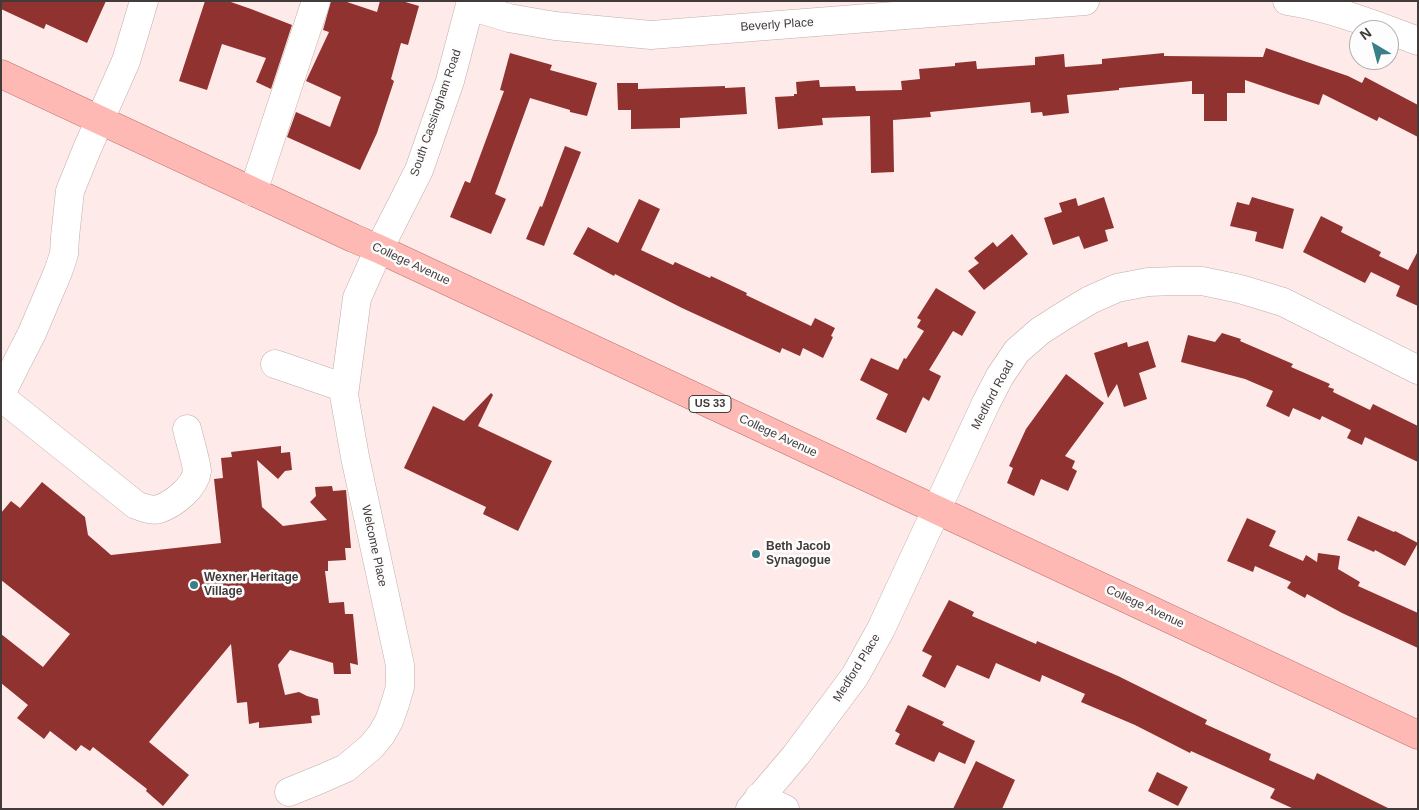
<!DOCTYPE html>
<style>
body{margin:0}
#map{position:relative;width:1419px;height:810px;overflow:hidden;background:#feeae8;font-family:Arial,sans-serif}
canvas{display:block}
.frame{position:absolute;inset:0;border:2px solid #423b3a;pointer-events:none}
.north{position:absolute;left:1349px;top:20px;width:50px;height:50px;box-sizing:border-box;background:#fdfdfd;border:1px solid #b2afaf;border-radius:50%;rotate:323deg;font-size:14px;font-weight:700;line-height:20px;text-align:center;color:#423b3a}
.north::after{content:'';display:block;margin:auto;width:18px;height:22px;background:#387f87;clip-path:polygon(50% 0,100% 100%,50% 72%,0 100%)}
</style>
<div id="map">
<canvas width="1419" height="810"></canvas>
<div class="frame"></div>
<div class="north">N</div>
</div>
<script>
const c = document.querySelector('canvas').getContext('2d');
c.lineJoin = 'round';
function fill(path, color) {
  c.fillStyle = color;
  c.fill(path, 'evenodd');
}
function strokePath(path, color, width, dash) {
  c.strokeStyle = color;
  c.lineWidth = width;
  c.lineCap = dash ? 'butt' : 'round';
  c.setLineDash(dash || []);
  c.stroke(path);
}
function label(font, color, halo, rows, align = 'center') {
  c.font = font + ' Arial,sans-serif';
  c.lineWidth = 5;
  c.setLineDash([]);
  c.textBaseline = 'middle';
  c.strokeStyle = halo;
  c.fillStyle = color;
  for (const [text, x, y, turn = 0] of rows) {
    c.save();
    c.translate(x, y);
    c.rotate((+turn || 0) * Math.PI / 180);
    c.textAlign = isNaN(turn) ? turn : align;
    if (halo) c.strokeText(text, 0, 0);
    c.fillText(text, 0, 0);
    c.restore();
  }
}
fill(new Path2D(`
 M 1,1 L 106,1 L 87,43 L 46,24 L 44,29 L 1,9 Z
 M 205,1 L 228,1 L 251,9 L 292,25 L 271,89 L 256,82 L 266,58 L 222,44 L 207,90 L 179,81 Z
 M 331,1 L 344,1 L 377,12 L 380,1 L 402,1 L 419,6 L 408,45 L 401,43 L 391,79 L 394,81 L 377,133 L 360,170 L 287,137 L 296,112 L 330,127 L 341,97 L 306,81 L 329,32 L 323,30 Z
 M 1266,48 L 1348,76 L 1362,83 L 1365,77 L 1418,105 L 1418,137 L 1379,117 L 1377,121 L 1323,94 L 1319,105 L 1245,80 L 1245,93 L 1227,93 L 1227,121 L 1204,121 L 1204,94 L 1192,94 L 1192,81 L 1119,88 L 1119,90 L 1067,95 L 1069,113 L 1043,116 L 1042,112 L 1031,113 L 1030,102 L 930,112 L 931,117 L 893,120 L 894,172 L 871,173 L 870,116 L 822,118 L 823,125 L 778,129 L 775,97 L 794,96 L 794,94 L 797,94 L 796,82 L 819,80 L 820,87 L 855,86 L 856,91 L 902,90 L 901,81 L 920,79 L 919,69 L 955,66 L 955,63 L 976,61 L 977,69 L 1035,65 L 1035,57 L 1064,54 L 1065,67 L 1102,64 L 1102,59 L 1164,53 L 1164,56 L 1263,57 Z
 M 510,53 L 552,65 L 550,70 L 597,83 L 587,116 L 570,112 L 570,110 L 530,98 L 495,194 L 506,199 L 491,234 L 450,217 L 465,181 L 470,183 L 504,91 L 500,90 Z
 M 617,83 L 638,83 L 638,89 L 725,86 L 725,88 L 745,87 L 747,114 L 680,118 L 680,128 L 631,129 L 631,110 L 618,110 Z
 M 565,146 L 581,152 L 544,246 L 526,239 L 540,206 L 542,207 Z
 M 1104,197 L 1114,228 L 1105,230 L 1108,241 L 1084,249 L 1079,236 L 1053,245 L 1044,218 L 1062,212 L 1059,203 L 1076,198 L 1078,206 Z
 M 1252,197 L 1294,209 L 1283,249 L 1255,241 L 1257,232 L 1230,226 L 1237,202 L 1249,205 Z
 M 639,199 L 660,209 L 641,250 L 673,265 L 675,262 L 710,278 L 711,276 L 747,293 L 746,295 L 811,326 L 815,318 L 835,328 L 831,336 L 833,337 L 823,358 L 803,348 L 800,356 L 782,348 L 780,353 L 682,308 L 615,274 L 614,276 L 573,254 L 588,227 L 618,243 Z
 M 1321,216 L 1343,227 L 1341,232 L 1381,252 L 1379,256 L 1408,270 L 1418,251 L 1418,306 L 1396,296 L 1400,286 L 1371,272 L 1365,283 L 1303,252 Z
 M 1012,234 L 1028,254 L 984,290 L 968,271 L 979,263 L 974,258 L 993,242 L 997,247 Z
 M 936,288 L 976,312 L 962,336 L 953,331 L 929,370 L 941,376 L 929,401 L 923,397 L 906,433 L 876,419 L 888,394 L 860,380 L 871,358 L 898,370 L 904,358 L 906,359 L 924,331 L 917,327 L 921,320 L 917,318 Z
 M 1222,333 L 1241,339 L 1240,341 L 1293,364 L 1291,367 L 1330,384 L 1328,387 L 1334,389 L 1333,392 L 1370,410 L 1373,404 L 1418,426 L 1418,462 L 1365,437 L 1362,445 L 1347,438 L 1351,430 L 1322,416 L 1320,420 L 1293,408 L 1289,417 L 1266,406 L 1273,391 L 1245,379 L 1181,362 L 1188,335 L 1215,342 Z
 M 1148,341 L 1156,367 L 1139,373 L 1147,399 L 1124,407 L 1117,384 L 1108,398 L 1094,353 L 1127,342 L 1128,347 Z
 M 1066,374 L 1104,403 L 1065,456 L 1075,461 L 1072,468 L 1077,471 L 1068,491 L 1041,479 L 1034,496 L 1007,483 L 1013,468 L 1009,466 L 1026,429 Z
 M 491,393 L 493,395 L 478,426 L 552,461 L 518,531 L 483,514 L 486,507 L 404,468 L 433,406 L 464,421 Z
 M 281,446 L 281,453 L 290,452 L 292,470 L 285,471 L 278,479 L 257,460 L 262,507 L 283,526 L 327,520 L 310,502 L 316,496 L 315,487 L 332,486 L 333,491 L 346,490 L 351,548 L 345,548 L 346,560 L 328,561 L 328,571 L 325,571 L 329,603 L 344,602 L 345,614 L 353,614 L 358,665 L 350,663 L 351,674 L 334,674 L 333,663 L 290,650 L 278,665 L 285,695 L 299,692 L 307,696 L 318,699 L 320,715 L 311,716 L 312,723 L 259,728 L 259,722 L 249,724 L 247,702 L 237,703 L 231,644 L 149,742 L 189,775 L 163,806 L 146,791 L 147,789 L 93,747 L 90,751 L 81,745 L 76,751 L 50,731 L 44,739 L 17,718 L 28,705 L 1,683 L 1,634 L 43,667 L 70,634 L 1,580 L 1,513 L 11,501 L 20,508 L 42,482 L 85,517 L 88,535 L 111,555 L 221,543 L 214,479 L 223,478 L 221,458 L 232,457 L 231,452 Z
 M 1358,516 L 1394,532 L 1395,531 L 1418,543 L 1405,566 L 1375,550 L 1374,552 L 1347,540 Z
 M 1247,518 L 1276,531 L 1269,546 L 1303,561 L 1306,555 L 1317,562 L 1318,553 L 1340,556 L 1338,569 L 1360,582 L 1358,586 L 1418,613 L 1418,648 L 1342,613 L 1307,594 L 1305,598 L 1287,588 L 1291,582 L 1255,566 L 1253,572 L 1227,561 Z
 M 949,600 L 974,612 L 972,616 L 1036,644 L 1037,641 L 1118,676 L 1207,720 L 1205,724 L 1271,754 L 1269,760 L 1314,780 L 1317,773 L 1390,809 L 1294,809 L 1270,798 L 1275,789 L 1191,751 L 1190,753 L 1135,725 L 1081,702 L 1085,694 L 1042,675 L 1040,682 L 996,663 L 989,679 L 957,665 L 945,688 L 922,676 L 932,656 L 922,651 Z
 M 908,705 L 944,722 L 942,725 L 975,741 L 965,764 L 939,752 L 934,762 L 895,744 L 900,734 L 895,731 Z
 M 976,761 L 1015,780 L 1002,809 L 953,809 Z
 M 1157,772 L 1188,787 L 1178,806 L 1148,791 Z`), '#8f3230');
const minor = new Path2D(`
 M 1287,1 C 1333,8 1375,25 1418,41
 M 470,6 L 509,18 L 555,26 L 651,35 L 1085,1
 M 253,192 L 316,1
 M 275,364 L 345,388
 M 1,394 L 32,333 L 58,272 L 64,254 L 65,237 L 70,191 L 87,149 L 126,61 L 144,1
 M 1,397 L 136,505 C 144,508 152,511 159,509 C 174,504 195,487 197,471 C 197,465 189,437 187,429
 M 289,792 L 321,779 L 346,768 L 371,747 L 381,735 L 389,721 L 395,704 L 400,687 L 400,665 L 355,457 L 344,395 L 357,298 L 379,249 L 419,170 L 450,81 L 471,1
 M 759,797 L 785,809
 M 750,809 L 796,755 L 855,676 L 881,629 L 986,403 L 1000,376 L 1017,351 L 1040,331 L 1065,315 L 1090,300 L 1117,288 L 1148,282 L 1175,281 L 1202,281 L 1240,289 L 1283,302 L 1418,370`);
const major = new Path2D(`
 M 1,74 L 353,238 L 379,249 L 1418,735`);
strokePath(minor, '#c0aeac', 29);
strokePath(major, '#bc6f6a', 29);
strokePath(minor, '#fff', 28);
strokePath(major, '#feb9b5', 28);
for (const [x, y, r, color] of [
 [756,554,5,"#387f87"],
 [194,585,5,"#387f87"]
]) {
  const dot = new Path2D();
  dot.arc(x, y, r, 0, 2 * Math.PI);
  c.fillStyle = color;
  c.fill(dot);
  strokePath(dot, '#fdfdfd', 2);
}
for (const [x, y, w] of [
 [710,404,42]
]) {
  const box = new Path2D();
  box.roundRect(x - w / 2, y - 8.5, w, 17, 4);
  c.fillStyle = '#fdfdfd';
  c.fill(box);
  strokePath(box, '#423b3a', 1);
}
label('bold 11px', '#423b3a', null, [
 ["US 33",710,404]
]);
label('12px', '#423b3a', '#fdfdfd', [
 ["Beverly Place",777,25,-4],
 ["South Cassingham Road",436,113,-71],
 ["College Avenue",411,264,25],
 ["Medford Road",993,395,-62],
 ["College Avenue",778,436,25],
 ["Welcome Place",374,546,78],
 ["College Avenue",1145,607,25],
 ["Medford Place",857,668,-58]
]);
label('bold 12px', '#423b3a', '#fdfdfd', [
 ["Beth Jacob",766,547],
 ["Synagogue",766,561],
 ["Wexner Heritage",204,578],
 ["Village",204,592]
], 'left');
</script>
